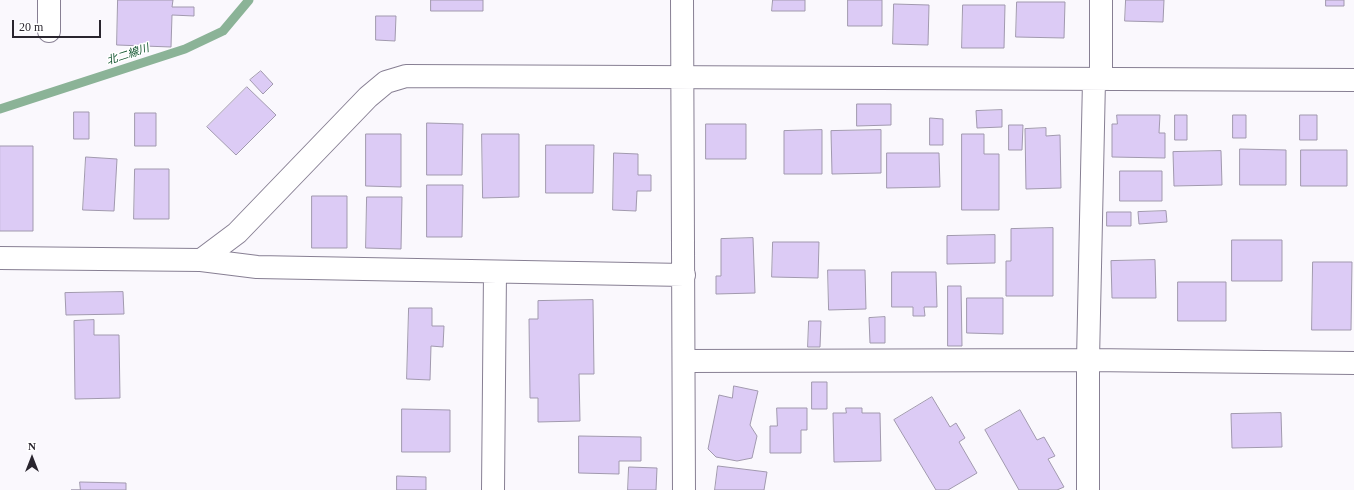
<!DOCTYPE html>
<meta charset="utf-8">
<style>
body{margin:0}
#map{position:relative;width:1354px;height:490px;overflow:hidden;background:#faf8fd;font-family:"Times New Roman",serif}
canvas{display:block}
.north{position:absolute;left:12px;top:438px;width:40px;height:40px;-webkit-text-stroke:3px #fff;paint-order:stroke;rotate:0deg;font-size:11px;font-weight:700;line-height:16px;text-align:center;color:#29252e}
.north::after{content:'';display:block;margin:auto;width:14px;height:18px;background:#29252e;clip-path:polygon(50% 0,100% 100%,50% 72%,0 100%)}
.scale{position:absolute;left:12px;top:20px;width:89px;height:18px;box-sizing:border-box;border:2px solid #29252e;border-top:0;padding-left:5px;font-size:12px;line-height:14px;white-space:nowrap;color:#29252e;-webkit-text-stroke:3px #fff;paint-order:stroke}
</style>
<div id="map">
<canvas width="1354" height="490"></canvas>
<div class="north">N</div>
<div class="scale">20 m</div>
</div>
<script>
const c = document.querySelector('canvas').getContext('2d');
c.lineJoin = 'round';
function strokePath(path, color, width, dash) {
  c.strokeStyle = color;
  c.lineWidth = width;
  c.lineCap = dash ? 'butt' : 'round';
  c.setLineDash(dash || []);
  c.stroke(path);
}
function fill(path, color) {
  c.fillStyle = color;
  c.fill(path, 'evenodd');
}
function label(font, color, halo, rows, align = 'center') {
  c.font = font + ' "Times New Roman","Noto Sans JP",serif';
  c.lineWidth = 3;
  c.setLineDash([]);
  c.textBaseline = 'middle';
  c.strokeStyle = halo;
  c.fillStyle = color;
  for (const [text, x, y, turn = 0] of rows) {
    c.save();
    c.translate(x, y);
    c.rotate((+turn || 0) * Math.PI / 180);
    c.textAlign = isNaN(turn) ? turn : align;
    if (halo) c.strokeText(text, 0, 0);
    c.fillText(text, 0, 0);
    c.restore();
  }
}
strokePath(new Path2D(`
 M 0,109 L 185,49 L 223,31 L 249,0`), '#8bb397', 9);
const building = new Path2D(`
 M 118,0 L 173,0 L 172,7 L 194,7 L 194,16 L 172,15 L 171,47 L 117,45 Z
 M 431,0 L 483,0 L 483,11 L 431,11 Z
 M 773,0 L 805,0 L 805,11 L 772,11 Z
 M 848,0 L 882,0 L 882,26 L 848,26 Z
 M 1126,0 L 1164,0 L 1163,22 L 1125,21 Z
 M 1326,0 L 1344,0 L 1344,6 L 1326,6 Z
 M 1017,2 L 1065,2 L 1064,38 L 1016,37 Z
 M 894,4 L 929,5 L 928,45 L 893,44 Z
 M 963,5 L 1005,5 L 1004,48 L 962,48 Z
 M 376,16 L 396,16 L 395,41 L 376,40 Z
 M 261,71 L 273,84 L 263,94 L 250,80 Z
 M 247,87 L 276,115 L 236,155 L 207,127 Z
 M 857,104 L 891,104 L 891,125 L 857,126 Z
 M 1002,110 L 1002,127 L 977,128 L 976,111 Z
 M 74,112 L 89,112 L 89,139 L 74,139 Z
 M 135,113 L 156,113 L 156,146 L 135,146 Z
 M 1117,115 L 1160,115 L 1159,133 L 1165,133 L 1165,158 L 1112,157 L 1112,124 L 1117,124 Z
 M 1175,115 L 1187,115 L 1187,140 L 1175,140 Z
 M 1233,115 L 1246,115 L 1246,138 L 1233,138 Z
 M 1300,115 L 1317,115 L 1317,140 L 1300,140 Z
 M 930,118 L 943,119 L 943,145 L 930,145 Z
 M 427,123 L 463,124 L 462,175 L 427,175 Z
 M 706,124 L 746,124 L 746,159 L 706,159 Z
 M 1009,125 L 1023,125 L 1022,150 L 1009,150 Z
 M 1046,128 L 1046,136 L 1060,135 L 1061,188 L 1026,189 L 1025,129 Z
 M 822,130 L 822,174 L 784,174 L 784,131 Z
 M 881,130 L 881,173 L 832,174 L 831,131 Z
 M 366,134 L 401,134 L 401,187 L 366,186 Z
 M 482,134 L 519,134 L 519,197 L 483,198 Z
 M 962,134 L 984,134 L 984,154 L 999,154 L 999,210 L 962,210 Z
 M 546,145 L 594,145 L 593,193 L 546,193 Z
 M 0,146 L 33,146 L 33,231 L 0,231 Z
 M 1240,149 L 1286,150 L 1286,185 L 1240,185 Z
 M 1301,150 L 1347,150 L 1347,186 L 1301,186 Z
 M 1221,151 L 1222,185 L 1174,186 L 1173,152 Z
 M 614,153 L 638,154 L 638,175 L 651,175 L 651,191 L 637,191 L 636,211 L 613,210 Z
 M 887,153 L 939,153 L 940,187 L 887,188 Z
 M 86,157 L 117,159 L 114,211 L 83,210 Z
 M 135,169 L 169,169 L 169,219 L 134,219 Z
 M 1120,171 L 1162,171 L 1162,201 L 1120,201 Z
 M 427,185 L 463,185 L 462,237 L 427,237 Z
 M 312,196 L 347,196 L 347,248 L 312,248 Z
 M 367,197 L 402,197 L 401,249 L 366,248 Z
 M 1166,211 L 1167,222 L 1139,224 L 1138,212 Z
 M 1107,212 L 1131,212 L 1131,226 L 1107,226 Z
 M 1053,228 L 1053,296 L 1006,296 L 1006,261 L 1011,261 L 1011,229 Z
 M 995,235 L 995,263 L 947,264 L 947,236 Z
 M 753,238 L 755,293 L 716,294 L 716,276 L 721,276 L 721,239 Z
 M 1232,240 L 1282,240 L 1282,281 L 1232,281 Z
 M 773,242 L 819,242 L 818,278 L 772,277 Z
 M 1155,260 L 1156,298 L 1112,298 L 1111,261 Z
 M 1313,262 L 1352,262 L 1351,330 L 1312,330 Z
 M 828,270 L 865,270 L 866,309 L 829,310 Z
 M 892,272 L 936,272 L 937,307 L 924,307 L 925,316 L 913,316 L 913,307 L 892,307 Z
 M 1178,282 L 1226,282 L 1226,321 L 1178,321 Z
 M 948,286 L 961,286 L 962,346 L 948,346 Z
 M 123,292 L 124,314 L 66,315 L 65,293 Z
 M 967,298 L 1003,298 L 1003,334 L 967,333 Z
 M 593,300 L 594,374 L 579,374 L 580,421 L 538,422 L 538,398 L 530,398 L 529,319 L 538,319 L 538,301 Z
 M 409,308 L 432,308 L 432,326 L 444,326 L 443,347 L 431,346 L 430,380 L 407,379 Z
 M 885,317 L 885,343 L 870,343 L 869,318 Z
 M 94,320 L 94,335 L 119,335 L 120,398 L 75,399 L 74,321 Z
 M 809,321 L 821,321 L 820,347 L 808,347 Z
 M 812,382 L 827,382 L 827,409 L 812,409 Z
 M 734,386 L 758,391 L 750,425 L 757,436 L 752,458 L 737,461 L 716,457 L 708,449 L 719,395 L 732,398 Z
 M 932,397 L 950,427 L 956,423 L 965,438 L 959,442 L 977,473 L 948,490 L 936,490 L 894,420 Z
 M 777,408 L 807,408 L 807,430 L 801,430 L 801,453 L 770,453 L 770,426 L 777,426 Z
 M 846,408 L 862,408 L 862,413 L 880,413 L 881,461 L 834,462 L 833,413 L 846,413 Z
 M 402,409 L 450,410 L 450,452 L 402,452 Z
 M 1020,410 L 1037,440 L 1044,437 L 1055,456 L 1048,459 L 1064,487 L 1057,490 L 1019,490 L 985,430 Z
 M 1281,413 L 1282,447 L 1232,448 L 1231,414 Z
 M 579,436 L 641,437 L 641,461 L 619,461 L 619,474 L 579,473 Z
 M 718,466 L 767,472 L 764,490 L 715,490 Z
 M 629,467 L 657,468 L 656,490 L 628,490 Z
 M 397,476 L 426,477 L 426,490 L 397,490 Z
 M 80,482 L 126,483 L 126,490 L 71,490 L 80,490 Z`);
fill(building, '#dccbf5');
strokePath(building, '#a199ae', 1);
const minor = new Path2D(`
 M 682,0 L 684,490
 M 49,31 L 49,0
 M 1101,80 L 1101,0
 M 0,258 L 201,260 L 257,267 L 684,275
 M 201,260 L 237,233 L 368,97 L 386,82 L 406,76 L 1354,80
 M 684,361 L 1088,360 L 1354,363
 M 493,490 L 495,272
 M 1088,490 L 1088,360 L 1094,80`);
strokePath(minor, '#877f93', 24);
strokePath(minor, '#fff', 22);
label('italic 11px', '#135530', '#fff', [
 ["北二線川",128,55,-18]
]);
</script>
